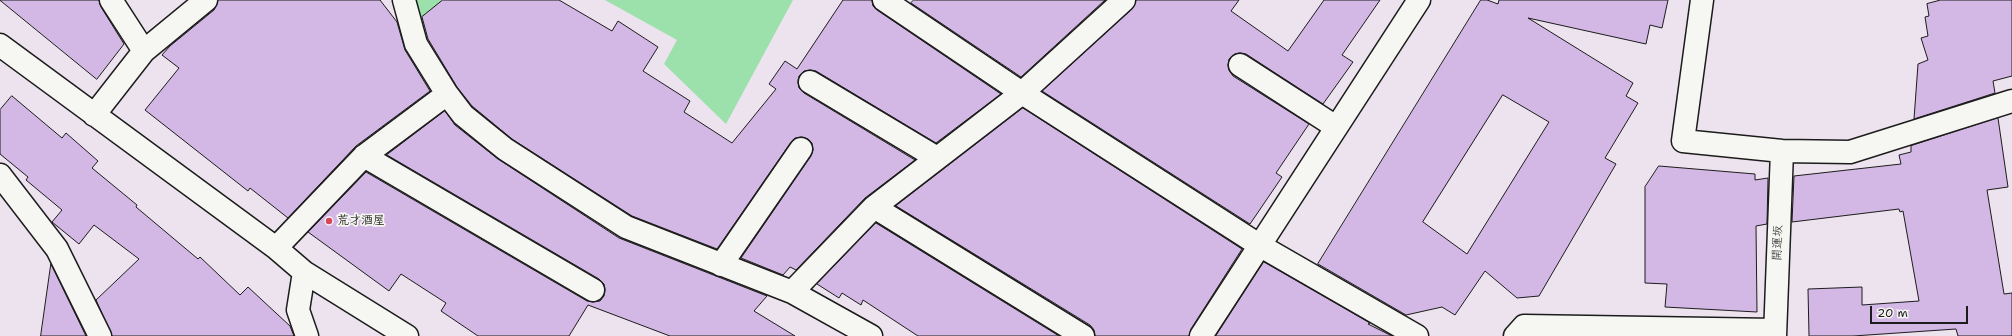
<!DOCTYPE html>
<meta charset="utf-8">
<style>
body{margin:0}
#map{position:relative;width:2012px;height:336px;overflow:hidden;background:#ece3ee;font-family:"Shantell Sans",sans-serif}
canvas{display:block}
.scale{position:absolute;left:1870px;top:306px;width:98px;height:18px;box-sizing:border-box;border:2px solid #1c1c1c;border-top:0;padding-left:5px;font-size:12px;line-height:14px;white-space:nowrap;color:#1c1c1c;-webkit-text-stroke:3px #f6f6f2;paint-order:stroke}
</style>
<div id="map">
<canvas width="2012" height="336"></canvas>
<div class="scale">20 m</div>
</div>
<script>
const c = document.querySelector('canvas').getContext('2d');
c.lineJoin = 'round';
function fill(path, color) {
  c.fillStyle = color;
  c.fill(path, 'evenodd');
}
function strokePath(path, color, width, dash) {
  c.strokeStyle = color;
  c.lineWidth = width;
  c.lineCap = dash ? 'butt' : 'round';
  c.setLineDash(dash || []);
  c.stroke(path);
}
function label(font, color, halo, rows, align = 'center') {
  c.font = font + ' "Shantell Sans","Klee One",sans-serif';
  c.lineWidth = 3.5;
  c.setLineDash([]);
  c.textBaseline = 'middle';
  c.strokeStyle = halo;
  c.fillStyle = color;
  for (const [text, x, y, turn = 0] of rows) {
    c.save();
    c.translate(x, y);
    c.rotate((+turn || 0) * Math.PI / 180);
    c.textAlign = isNaN(turn) ? turn : align;
    if (halo) c.strokeText(text, 0, 0);
    c.fillText(text, 0, 0);
    c.restore();
  }
}
fill(new Path2D(`
 M 409,0 L 443,0 L 422,18 Z
 M 605,0 L 793,0 L 726,124 L 664,64 L 677,40 Z`), '#9ce0ac');
const building = new Path2D(`
 M 0,0 L 99,0 L 101,7 L 124,44 L 97,79 Z
 M 218,0 L 380,0 L 397,22 L 405,50 L 430,91 L 356,146 L 288,218 L 250,188 L 248,191 L 145,110 L 179,68 L 162,55 L 170,46 L 214,10 Z
 M 443,0 L 559,0 L 612,31 L 618,21 L 658,47 L 643,71 L 690,101 L 684,112 L 732,143 L 776,89 L 769,84 L 785,61 L 797,69 L 843,0 L 872,0 L 873,6 L 877,10 L 1001,94 L 936,143 L 816,71 L 810,70 L 804,71 L 799,76 L 798,82 L 799,88 L 804,93 L 915,160 L 865,198 L 796,270 L 790,267 L 783,275 L 741,258 L 811,156 L 813,150 L 812,143 L 808,139 L 802,137 L 795,138 L 791,142 L 717,249 L 632,216 L 512,139 L 472,106 L 457,87 L 428,39 L 422,17 Z
 M 914,0 L 1105,0 L 1021,77 L 911,3 Z
 M 1136,0 L 1239,0 L 1231,11 L 1288,51 L 1324,0 L 1380,0 L 1342,55 L 1353,62 L 1323,104 L 1246,54 L 1240,53 L 1235,54 L 1229,59 L 1228,65 L 1229,70 L 1233,76 L 1309,124 L 1276,173 L 1282,177 L 1250,224 L 1042,91 L 1132,9 Z
 M 1481,0 L 1487,0 L 1498,4 L 1499,0 L 1668,0 L 1662,28 L 1650,25 L 1646,44 L 1528,18 L 1633,83 L 1626,96 L 1638,103 L 1605,158 L 1616,164 L 1539,296 L 1517,298 L 1485,271 L 1455,315 L 1442,307 L 1406,315 L 1318,264 ZM 1503,95 L 1549,122 L 1467,254 L 1423,222 Z
 M 1941,0 L 2012,0 L 2012,76 L 1993,81 L 1995,93 L 1914,119 L 1918,64 L 1928,60 L 1921,38 L 1928,36 L 1925,17 L 1929,16 L 1927,4 Z
 M 12,96 L 62,138 L 66,133 L 98,161 L 92,168 L 137,205 L 136,207 L 198,259 L 200,257 L 240,295 L 248,287 L 290,326 L 294,336 L 112,336 L 96,300 L 139,259 L 94,225 L 79,244 L 52,222 L 62,210 L 26,180 L 28,177 L 0,154 L 0,110 Z
 M 1023,108 L 1242,249 L 1191,329 L 1189,336 L 1095,336 L 1094,330 L 1090,325 L 896,206 Z
 M 445,111 L 455,125 L 498,159 L 619,238 L 767,296 L 754,311 L 795,336 L 670,336 L 588,305 L 569,336 L 478,336 L 441,311 L 446,303 L 401,274 L 389,291 L 308,232 L 366,172 L 587,301 L 593,302 L 600,301 L 604,296 L 605,290 L 604,284 L 599,279 L 387,155 Z
 M 1998,118 L 2008,187 L 1987,190 L 2004,294 L 2012,293 L 2012,336 L 1958,336 L 1956,329 L 1853,336 L 1809,336 L 1808,289 L 1862,287 L 1862,305 L 1919,301 L 1903,211 L 1900,212 L 1899,209 L 1792,222 L 1794,176 L 1901,164 L 1899,155 L 1911,152 L 1911,146 Z
 M 1659,166 L 1755,174 L 1755,180 L 1768,178 L 1767,224 L 1756,226 L 1757,312 L 1665,307 L 1667,284 L 1645,283 L 1645,187 Z
 M 876,223 L 1059,336 L 918,336 L 863,300 L 861,305 L 842,293 L 839,298 L 817,284 Z
 M 1264,262 L 1370,323 L 1368,324 L 1392,336 L 1216,336 Z
 M 51,264 L 86,336 L 41,336 Z`);
fill(building, '#d3b7e4');
strokePath(building, '#1c1c1c', 1);
const minor = new Path2D(`
 M 111,0 L 144,51
 M 404,0 L 416,44 L 447,94
 M 884,0 L 1022,93 L 1259,245 L 1417,336
 M 1702,0 L 1683,141 L 1782,151 L 1850,152 L 2012,101
 M 0,45 L 276,248 L 304,272 L 407,336
 M 1240,65 L 1336,127
 M 810,82 L 937,158
 M 94,115 L 144,51 L 206,0
 M 364,156 L 593,290
 M 0,175 L 57,249 L 100,336
 M 874,207 L 1083,336
 M 276,248 L 364,156 L 447,94 L 463,115 L 505,149 L 626,227 L 792,292 L 871,336
 M 721,265 L 801,149
 M 304,272 L 298,310 L 307,336
 M 792,292 L 874,207 L 1022,93 L 1124,0
 M 1201,336 L 1419,0
 M 1515,336 L 1524,326 L 1775,330
 M 1775,336 L 1782,151`);
strokePath(minor, '#1c1c1c', 25);
strokePath(minor, '#f6f6f2', 22);
for (const [x, y, r, color] of [
 [329,221,4,"#d1495b"]
]) {
  const dot = new Path2D();
  dot.arc(x, y, r, 0, 2 * Math.PI);
  c.fillStyle = color;
  c.fill(dot);
  strokePath(dot, '#f6f6f2', 1.5);
}
label('bold 12px', '#1c1c1c', '#f6f6f2', [
 ["荒才酒屋",337,221]
], 'left');
label('12px', '#1c1c1c', '#f6f6f2', [
 ["開運坂",1778,243,-88]
]);
</script>
